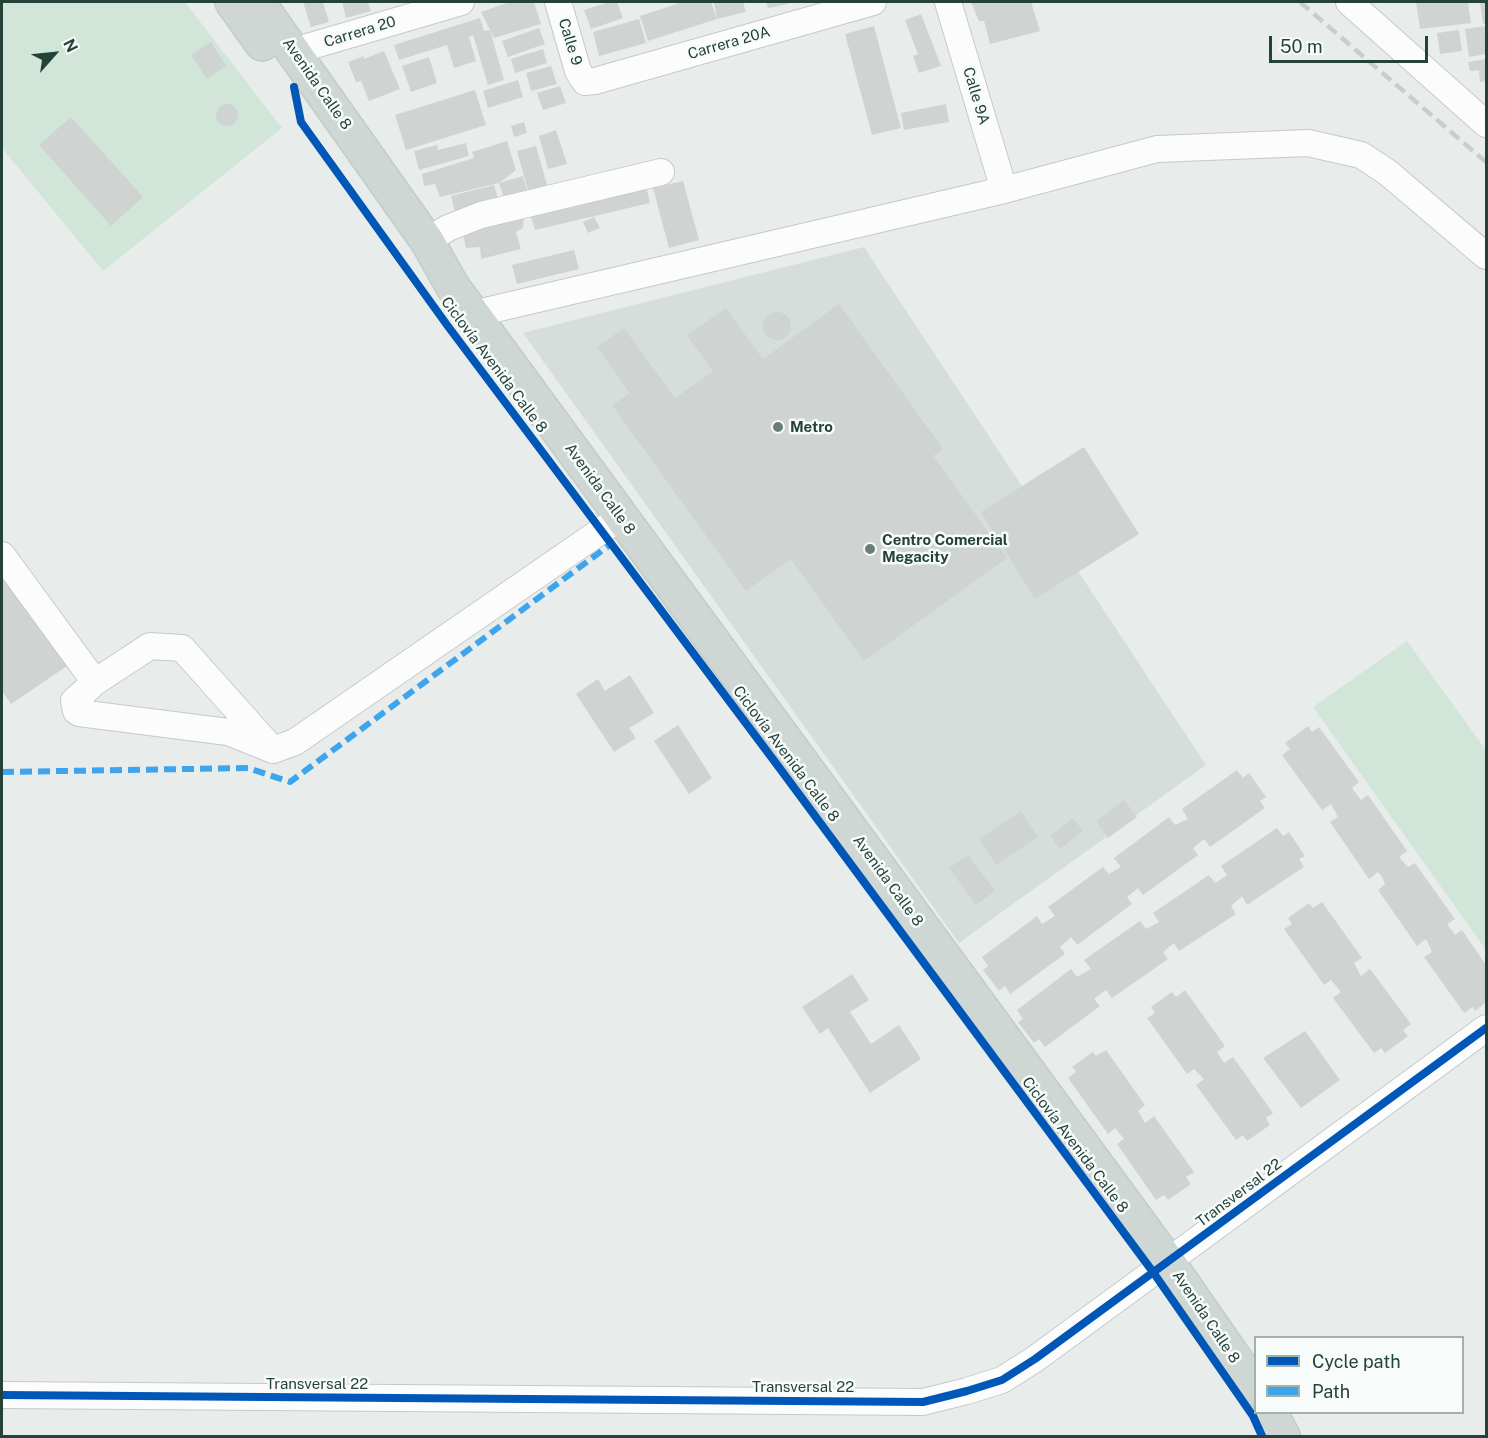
<!DOCTYPE html>
<meta charset="utf-8">
<style>
body{margin:0}
#map{position:relative;width:1488px;height:1438px;overflow:hidden;background:#e8edeb;font-family:"Public Sans",sans-serif}
canvas{display:block}
.frame{position:absolute;inset:0;border:3px solid #24423a;pointer-events:none}
.legend{position:absolute;left:1254px;top:1336px;width:210px;height:78px;box-sizing:border-box;background:#f7fbf9;border:2px solid #a3b1ad;margin:0;padding:8px 10px;list-style:none;font-size:18px;color:#24423a}
.legend li{display:flex;align-items:center;gap:12px;height:30px}
.legend b{width:30px;border:2px solid #a3b1ad}
.north{position:absolute;left:24px;top:24px;width:60px;height:60px;-webkit-text-stroke:4px #f7fbf9;paint-order:stroke;rotate:63deg;font-size:16px;font-weight:700;line-height:24px;text-align:center;color:#24423a}
.north::after{content:'';display:block;margin:auto;width:21px;height:27px;background:#24423a;clip-path:polygon(50% 0,100% 100%,50% 72%,0 100%)}
.scale{position:absolute;left:1269px;top:36px;width:159px;height:27px;box-sizing:border-box;border:3px solid #24423a;border-top:0;padding-left:8px;font-size:18px;line-height:21px;white-space:nowrap;color:#24423a;-webkit-text-stroke:4px #f7fbf9;paint-order:stroke}
</style>
<div id="map">
<canvas width="1488" height="1438"></canvas>
<div class="frame"></div>
<ul class="legend">
<li><b style="height:8px;background:#0057b8"></b>Cycle path</li>
<li><b style="height:8px;background:#3ea4ec"></b>Path</li>
</ul>
<div class="north">N</div>
<div class="scale">50 m</div>
</div>
<script>
const c = document.querySelector('canvas').getContext('2d');
c.lineJoin = 'round';
function fill(path, color) {
  c.fillStyle = color;
  c.fill(path, 'evenodd');
}
function strokePath(path, color, width, dash) {
  c.strokeStyle = color;
  c.lineWidth = width;
  c.lineCap = dash ? 'butt' : 'round';
  c.setLineDash(dash || []);
  c.stroke(path);
}
function label(font, color, halo, rows, align = 'center') {
  c.font = font + ' "Public Sans",sans-serif';
  c.lineWidth = 5;
  c.setLineDash([]);
  c.textBaseline = 'middle';
  c.strokeStyle = halo;
  c.fillStyle = color;
  for (const [text, x, y, turn = 0] of rows) {
    c.save();
    c.translate(x, y);
    c.rotate((+turn || 0) * Math.PI / 180);
    c.textAlign = isNaN(turn) ? turn : align;
    if (halo) c.strokeText(text, 0, 0);
    c.fillText(text, 0, 0);
    c.restore();
  }
}
fill(new Path2D(`
 M 864,247 L 1206,765 L 959,943 L 523,333 Z`), '#d6dedb');
fill(new Path2D(`
 M 2,2 L 185,2 L 282,128 L 103,271 L 2,148 Z
 M 1407,641 L 1486,750 L 1486,950 L 1313,707 Z`), '#d1e6d8');
fill(new Path2D(`
 M 303,2 L 323,2 L 329,22 L 311,27 Z
 M 342,2 L 368,2 L 371,11 L 346,18 Z
 M 510,2 L 534,2 L 541,24 L 494,38 L 481,12 Z
 M 609,2 L 617,2 L 623,18 L 591,29 L 584,10 Z
 M 683,2 L 711,2 L 717,19 L 648,41 L 640,16 Z
 M 714,2 L 743,2 L 746,12 L 717,19 Z
 M 766,2 L 787,2 L 788,4 L 768,8 Z
 M 971,2 L 1031,2 L 1040,31 L 990,44 L 984,21 L 979,21 Z
 M 1416,2 L 1468,2 L 1471,23 L 1420,29 Z
 M 1480,2 L 1486,2 L 1486,23 L 1483,24 Z
 M 921,14 L 941,66 L 919,73 L 913,56 L 918,54 L 905,20 Z
 M 480,18 L 484,31 L 490,30 L 504,80 L 488,85 L 473,35 L 469,37 L 476,61 L 454,68 L 447,45 L 399,60 L 394,45 Z
 M 639,19 L 646,43 L 599,56 L 593,32 Z
 M 874,26 L 901,128 L 872,135 L 845,34 Z
 M 1486,26 L 1486,54 L 1469,57 L 1465,29 Z
 M 539,28 L 545,44 L 508,57 L 502,41 Z
 M 1459,30 L 1462,51 L 1440,54 L 1437,33 Z
 M 211,42 L 226,66 L 207,79 L 191,55 Z
 M 543,49 L 547,63 L 515,73 L 511,59 Z
 M 384,51 L 400,89 L 369,101 L 361,81 L 356,82 L 348,62 L 364,56 L 364,59 Z
 M 429,57 L 437,83 L 411,92 L 402,66 Z
 M 1486,59 L 1486,81 L 1480,82 L 1479,70 L 1470,71 L 1468,62 Z
 M 551,66 L 557,84 L 531,91 L 526,73 Z
 M 518,80 L 523,97 L 488,108 L 483,91 Z
 M 560,86 L 566,103 L 543,110 L 537,93 Z
 M 475,90 L 486,125 L 406,150 L 395,115 Z
 M 946,104 L 949,122 L 904,130 L 901,113 Z
 M216 115a11 11 0 1 1 22 0a11 11 0 1 1-22 0Z
 M 71,117 L 143,197 L 111,226 L 39,145 Z
 M 524,122 L 527,133 L 514,137 L 511,126 Z
 M 556,130 L 567,164 L 548,169 L 539,136 Z
 M 507,141 L 516,170 L 499,183 L 523,176 L 529,197 L 506,204 L 499,183 L 440,197 L 435,184 L 424,186 L 422,174 L 474,158 L 472,152 Z
 M 466,143 L 469,156 L 419,170 L 414,151 L 437,145 L 438,150 Z
 M 536,146 L 547,185 L 528,190 L 517,151 Z
 M 683,181 L 699,240 L 669,248 L 653,188 Z
 M 494,185 L 500,205 L 456,216 L 451,196 Z
 M 646,186 L 650,203 L 535,230 L 530,213 Z
 M 524,217 L 523,228 L 516,232 L 521,249 L 481,259 L 480,247 L 466,248 L 462,230 Z
 M 594,217 L 600,228 L 588,233 L 583,222 Z
 M 574,250 L 579,269 L 517,284 L 512,265 Z
 M 839,304 L 943,449 L 933,456 L 1007,558 L 864,661 L 791,559 L 746,591 L 612,405 L 630,393 L 597,347 L 624,328 L 675,398 L 713,371 L 687,335 L 726,308 L 763,359 Z
 M763 326a14 14 0 1 1 28 0a14 14 0 1 1-28 0Z
 M 1084,447 L 1139,534 L 1035,599 L 981,512 Z
 M 2,571 L 70,664 L 11,704 L 2,691 Z
 M 630,675 L 654,713 L 629,728 L 636,738 L 614,752 L 576,694 L 598,679 L 605,691 Z
 M 678,725 L 712,778 L 689,794 L 654,741 Z
 M 1308,726 L 1312,732 L 1319,727 L 1359,782 L 1352,788 L 1361,800 L 1368,795 L 1407,851 L 1399,857 L 1408,867 L 1415,863 L 1455,919 L 1447,924 L 1455,935 L 1462,930 L 1486,965 L 1486,1002 L 1475,1011 L 1473,1007 L 1464,1013 L 1424,957 L 1432,952 L 1426,939 L 1417,946 L 1378,890 L 1385,884 L 1382,877 L 1378,872 L 1369,879 L 1330,822 L 1338,817 L 1331,804 L 1322,810 L 1282,755 L 1290,749 L 1285,743 Z
 M 1237,770 L 1243,778 L 1249,773 L 1266,797 L 1260,801 L 1265,808 L 1210,847 L 1204,839 L 1193,848 L 1198,855 L 1143,895 L 1138,888 L 1127,897 L 1132,904 L 1077,945 L 1071,937 L 1060,947 L 1065,954 L 1010,994 L 1005,986 L 999,991 L 983,970 L 988,966 L 982,957 L 1037,916 L 1042,924 L 1055,916 L 1048,907 L 1103,867 L 1109,874 L 1121,867 L 1114,858 L 1169,817 L 1175,825 L 1188,819 L 1182,809 Z
 M 1124,800 L 1137,817 L 1108,838 L 1096,821 Z
 M 1021,811 L 1038,837 L 996,865 L 979,839 Z
 M 1073,818 L 1083,831 L 1060,849 L 1050,836 Z
 M 1277,828 L 1283,836 L 1289,832 L 1305,856 L 1299,859 L 1304,867 L 1247,905 L 1242,896 L 1231,906 L 1236,914 L 1179,951 L 1174,943 L 1163,952 L 1168,959 L 1112,998 L 1106,990 L 1094,999 L 1100,1006 L 1045,1047 L 1039,1039 L 1034,1043 L 1018,1022 L 1023,1019 L 1017,1010 L 1071,969 L 1077,977 L 1091,969 L 1084,960 L 1140,921 L 1146,929 L 1159,922 L 1153,913 L 1209,875 L 1215,883 L 1227,875 L 1221,866 Z
 M 968,855 L 995,891 L 976,905 L 949,868 Z
 M 1322,902 L 1362,958 L 1354,963 L 1361,976 L 1370,969 L 1411,1024 L 1403,1030 L 1408,1036 L 1385,1053 L 1381,1048 L 1374,1053 L 1333,998 L 1341,992 L 1331,980 L 1324,985 L 1284,929 L 1292,924 L 1288,918 L 1309,903 L 1313,908 Z
 M 852,974 L 869,1000 L 850,1012 L 871,1044 L 899,1025 L 921,1059 L 870,1093 L 828,1028 L 820,1034 L 802,1007 Z
 M 1185,990 L 1225,1046 L 1217,1052 L 1224,1063 L 1233,1057 L 1273,1113 L 1266,1118 L 1270,1125 L 1247,1141 L 1243,1135 L 1236,1140 L 1196,1085 L 1204,1079 L 1194,1069 L 1187,1074 L 1147,1018 L 1155,1013 L 1151,1007 L 1172,992 L 1176,997 Z
 M 1305,1031 L 1340,1080 L 1301,1108 L 1263,1058 Z
 M 1106,1050 L 1145,1105 L 1138,1111 L 1145,1123 L 1154,1116 L 1194,1172 L 1186,1177 L 1191,1184 L 1168,1200 L 1164,1195 L 1156,1200 L 1117,1144 L 1124,1139 L 1115,1128 L 1108,1134 L 1068,1078 L 1076,1072 L 1072,1067 L 1093,1052 L 1096,1056 Z`), '#cfd4d2');
const minor = new Path2D(`
 M 558,2 L 578,71 L 585,82 L 595,81 L 873,2
 M 948,2 L 1004,190
 M 1349,2 L 1486,124
 M 294,51 L 461,2
 M 427,241 L 448,228 L 481,215 L 661,172
 M 473,314 L 1004,190 L 1157,149 L 1308,143 L 1361,155 L 1387,172 L 1486,256
 M 2,555 L 95,682
 M 273,750 L 182,648 L 150,646 L 95,682 L 74,701 L 76,711 L 79,713 L 228,732 L 273,750 L 295,742 L 621,517
 M 2,1395 L 923,1402 L 967,1391 L 1002,1380 L 1035,1359 L 1486,1028`);
const major = new Path2D(`
 M 232,2 L 262,44
 M 258,2 L 427,241 L 453,287 L 1168,1262 L 1256,1389
 M 1270,1412 L 1283,1436`);
strokePath(minor, '#c5cac8', 28);
strokePath(major, '#c3ccc9', 36);
strokePath(minor, '#fcfcfc', 26);
strokePath(major, '#cfd7d5', 33);
strokePath(new Path2D(`
 M 1300,2 L 1486,162`), '#c9cdcc', 4.5, [12, 6]);
strokePath(new Path2D(`
 M 2,772 L 248,768 L 290,782 L 611,544`), '#3ea4ec', 6, [12, 6]);
strokePath(new Path2D(`
 M 294,87 L 301,122 L 447,325 L 778,766 L 1153,1272 L 1253,1416 L 1262,1436
 M 2,1395 L 923,1402 L 967,1391 L 1002,1380 L 1035,1359 L 1486,1028`), '#0057b8', 8);
for (const [x, y, r, color] of [
 [778,427,6,"#697e78"],
 [870,549,6,"#697e78"]
]) {
  const dot = new Path2D();
  dot.arc(x, y, r, 0, 2 * Math.PI);
  c.fillStyle = color;
  c.fill(dot);
  strokePath(dot, '#f7fbf9', 2);
}
label('15px', '#24423a', '#f7fbf9', [
 ["Carrera 20",360,32,-17],
 ["Calle 9",570,42,73],
 ["Carrera 20A",729,43,-16],
 ["Avenida Calle 8",317,84,55],
 ["Calle 9A",976,96,73],
 ["Ciclovía Avenida Calle 8",494,365,53],
 ["Avenida Calle 8",600,489,54],
 ["Ciclovía Avenida Calle 8",786,754,53],
 ["Avenida Calle 8",888,881,54],
 ["Ciclovía Avenida Calle 8",1075,1145,53],
 ["Transversal 22",1239,1193,-37],
 ["Avenida Calle 8",1206,1317,56],
 ["Transversal 22",317,1384],
 ["Transversal 22",803,1387]
]);
label('bold 15px', '#24423a', '#f7fbf9', [
 ["Metro",790,427],
 ["Centro Comercial",882,540],
 ["Megacity",882,557]
], 'left');
</script>
